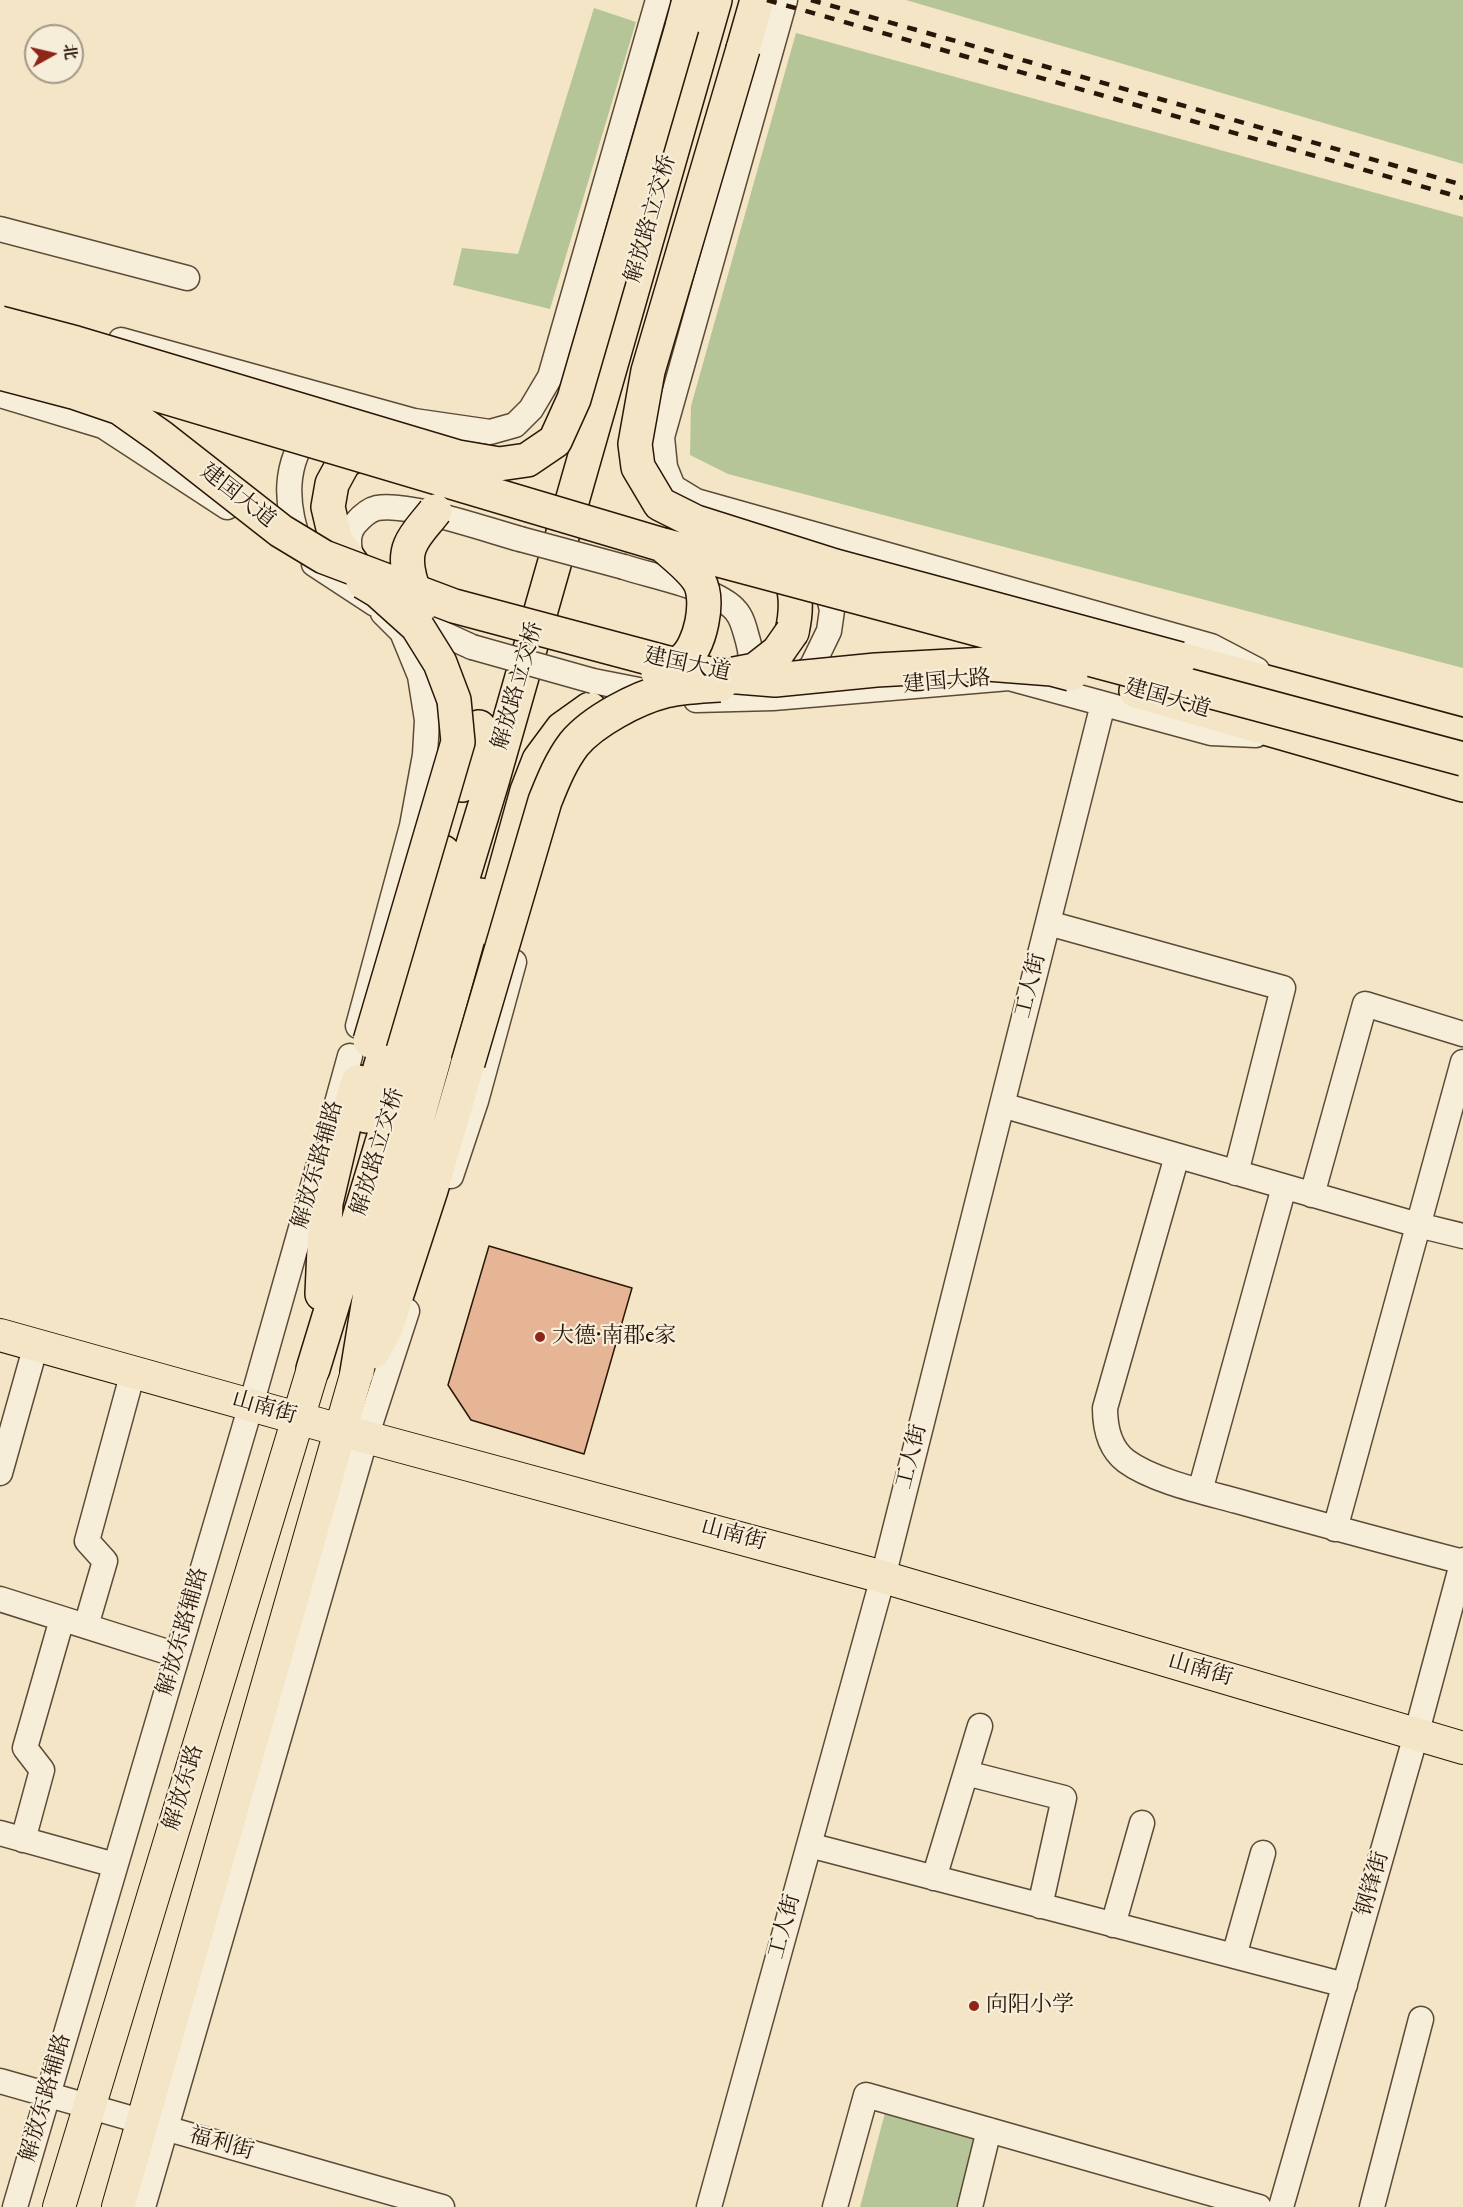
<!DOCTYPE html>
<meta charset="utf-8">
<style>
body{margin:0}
#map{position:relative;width:1463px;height:2207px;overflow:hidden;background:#f3e5c5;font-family:"IM FELL DW Pica","Noto Serif SC",serif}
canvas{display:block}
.north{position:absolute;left:24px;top:24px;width:60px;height:60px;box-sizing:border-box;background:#f7eed9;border:2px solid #a59885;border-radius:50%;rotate:82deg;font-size:16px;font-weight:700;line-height:24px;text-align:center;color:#2a1608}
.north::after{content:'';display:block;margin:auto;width:21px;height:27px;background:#8f2418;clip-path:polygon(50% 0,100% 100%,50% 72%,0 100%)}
</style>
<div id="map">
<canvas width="1463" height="2207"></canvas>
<div class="north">北</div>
</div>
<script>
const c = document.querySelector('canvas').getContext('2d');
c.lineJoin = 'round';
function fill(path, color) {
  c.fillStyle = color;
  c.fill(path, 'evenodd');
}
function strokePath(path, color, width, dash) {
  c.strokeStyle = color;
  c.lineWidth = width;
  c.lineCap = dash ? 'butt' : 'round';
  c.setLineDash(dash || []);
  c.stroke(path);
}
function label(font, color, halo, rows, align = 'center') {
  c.font = font + ' "IM FELL DW Pica","Noto Serif SC",serif';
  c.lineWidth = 4.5;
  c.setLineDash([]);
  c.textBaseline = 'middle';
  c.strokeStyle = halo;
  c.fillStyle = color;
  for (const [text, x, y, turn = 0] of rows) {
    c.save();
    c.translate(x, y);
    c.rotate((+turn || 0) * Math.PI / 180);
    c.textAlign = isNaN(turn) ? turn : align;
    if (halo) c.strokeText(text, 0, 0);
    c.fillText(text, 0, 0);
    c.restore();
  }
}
fill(new Path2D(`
 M 906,0 L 1463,0 L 1463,164 Z
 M 594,8 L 636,22 L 550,309 L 453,285 L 462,248 L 518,254 Z
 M 796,33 L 1463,217 L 1463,668 L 728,474 L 690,455 L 691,406 Z
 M 885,2113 L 979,2137 L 961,2207 L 860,2207 Z`), '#b6c598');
const building = new Path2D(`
 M 489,1246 L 632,1288 L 584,1454 L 471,1420 L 448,1385 Z`);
fill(building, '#e6b595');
strokePath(building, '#2a1608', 1.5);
const minor = new Path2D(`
 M 785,0 L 662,437 L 665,467 L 673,487 L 696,501 L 1211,646 L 1257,670
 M 0,229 L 187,278
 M 121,340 L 414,421 L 490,432 L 515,425 L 531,409 L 550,377 L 658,0
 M 0,395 L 103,426 L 227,507
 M 301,548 C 285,505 282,464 313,426
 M 354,563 C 348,549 346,535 355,524 C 361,517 368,510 377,508 C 408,502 487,530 520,539
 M 314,564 L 375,604
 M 624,567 C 651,576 719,589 736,611 C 743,619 745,631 748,641 C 752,655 752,670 743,681
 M 413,620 L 472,647
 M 593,681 L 659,694
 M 794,682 L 812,666 L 829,631 L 832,610 L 824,577
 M 696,700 L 773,698 L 1009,678 L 1211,733 L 1256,735
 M 1048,923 L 1283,988 L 1236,1173
 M 358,1026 L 412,826 L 425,755 L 427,720 L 420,676 L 402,632 L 383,613
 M 337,1103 L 350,1056
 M 1002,1105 L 1418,1225 L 1463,1236
 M 468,1115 L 476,1101 L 514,962
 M 1177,1156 L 1105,1408 C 1105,1428 1109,1448 1126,1461 C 1153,1481 1204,1492 1237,1501 C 1312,1522 1387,1542 1463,1562
 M 451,1176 L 476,1101
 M 1312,1195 L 1365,1004 L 1463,1034
 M 0,1473 L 36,1345
 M 1200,1491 L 1284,1187
 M 1335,1529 L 1463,1062
 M 0,1599 L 177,1655
 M 86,1626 L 105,1561 L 87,1541 L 133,1372
 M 966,1773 L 1064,1798 L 1040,1906
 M 0,1833 L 115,1865
 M 23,1840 L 42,1770 L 25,1748 L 62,1619
 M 809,1845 L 1345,1985
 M 934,1878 L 980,1726
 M 1113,1925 L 1142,1823
 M 1234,1956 L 1263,1853
 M 0,2081 L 442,2207
 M 15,2207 L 251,1405 L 322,1154
 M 143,2207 L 366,1437 L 407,1311
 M 709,2207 L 883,1577 L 1103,704
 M 835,2207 L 866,2095 L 1259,2207
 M 970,2207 L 989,2130
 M 1281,2207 L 1416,1735 L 1463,1560
 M 1372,2207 L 1421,2019`);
const major = new Path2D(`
 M 0,1335 L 340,1430 L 883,1577 L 1463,1748
 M 59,2207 L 313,1369
 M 118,2207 L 357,1372`);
const highway = new Path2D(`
 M 682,27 L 689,0
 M 743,49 L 757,0
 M 778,558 C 797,578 798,606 792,632
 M 356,569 L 336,541 L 328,507 L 332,484 L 344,462 L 377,441
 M 1180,659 L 1463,735
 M 1136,691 L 1463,785
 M 462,785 L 479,727
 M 489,928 L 527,791 L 539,760 L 562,729 L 590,709
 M 366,1116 L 443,852
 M 322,1294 L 326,1203 L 344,1126 L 358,1082
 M 373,1352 L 386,1328 L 431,1190 L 468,1063
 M 313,1369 L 492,782 L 715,0
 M 357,1372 L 372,1281 L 480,895`);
strokePath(minor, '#5c4a37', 27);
strokePath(major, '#2a1608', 34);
strokePath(highway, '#2a1608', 36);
strokePath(minor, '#f7eed9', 24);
strokePath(major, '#f3e5c5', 32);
strokePath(highway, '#f3e5c5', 33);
strokePath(new Path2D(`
 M 767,0 L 1463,198
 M 811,0 L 1463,185`), '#2a1608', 4.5, [10, 10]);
const minorBridge = new Path2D(`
 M 520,539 L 624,567
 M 472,647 L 593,681`);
const highwayBridge = new Path2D(`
 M 743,49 L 648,371 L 635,444 L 638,467 L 660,504 L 696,522 L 835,566 L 1180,659
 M 0,323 L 76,343 L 458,457 L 499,464 L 527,460 L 555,441 L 574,399 L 682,27
 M 0,348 L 663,545 L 1463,759
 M 0,373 L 73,392 L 120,408 L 161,437 L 281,531 L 324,557 L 454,606 L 713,675 L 775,680 L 876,670 L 987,664 L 1052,669 L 1071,674
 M 363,582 L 378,591 L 417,626 L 440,663 L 454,700 L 458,742 L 370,1041
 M 422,605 C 412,591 403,563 410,546 C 415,533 427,522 435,511
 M 658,673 C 666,669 676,665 683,660 C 701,646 710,600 699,581 C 691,568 676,557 665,547
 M 734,674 L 755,670 L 778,652 L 792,632
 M 468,1063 L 545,801 C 553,781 561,761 574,744 C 593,721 637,698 665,691 C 683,687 702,686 720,685`);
strokePath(minorBridge, '#5c4a37', 27, []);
strokePath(highwayBridge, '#2a1608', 36, []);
strokePath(minorBridge, '#f7eed9', 24);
strokePath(highwayBridge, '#f3e5c5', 33);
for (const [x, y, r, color] of [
 [540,1337,6,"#8f2418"],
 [974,2006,6,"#8f2418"]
]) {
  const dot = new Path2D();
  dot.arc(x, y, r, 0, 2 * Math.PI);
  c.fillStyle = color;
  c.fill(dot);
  strokePath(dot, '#f7eed9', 2);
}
label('22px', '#2a1608', '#f7eed9', [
 ["解放路立交桥",652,219,-74],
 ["建国大道",237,497,38],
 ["建国大道",687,666,12],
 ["建国大路",947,683,-5],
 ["解放路立交桥",519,686,-74],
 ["建国大道",1167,700,16],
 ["工人街",1032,986,-76],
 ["解放路立交桥",379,1152,-73],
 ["解放东路辅路",319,1165,-74],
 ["山南街",264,1409,16],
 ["工人街",913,1457,-76],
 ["山南街",733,1536,15],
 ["解放东路辅路",184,1632,-74],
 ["山南街",1200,1671,16],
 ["解放东路",185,1788,-73],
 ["钢锋街",1374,1884,-74],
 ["工人街",786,1927,-75],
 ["解放东路辅路",47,2098,-74],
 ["福利街",221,2145,16]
]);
label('22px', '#2a1608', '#f7eed9', [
 ["大德·南郡e家",552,1337],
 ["向阳小学",986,2006]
], 'left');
</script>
